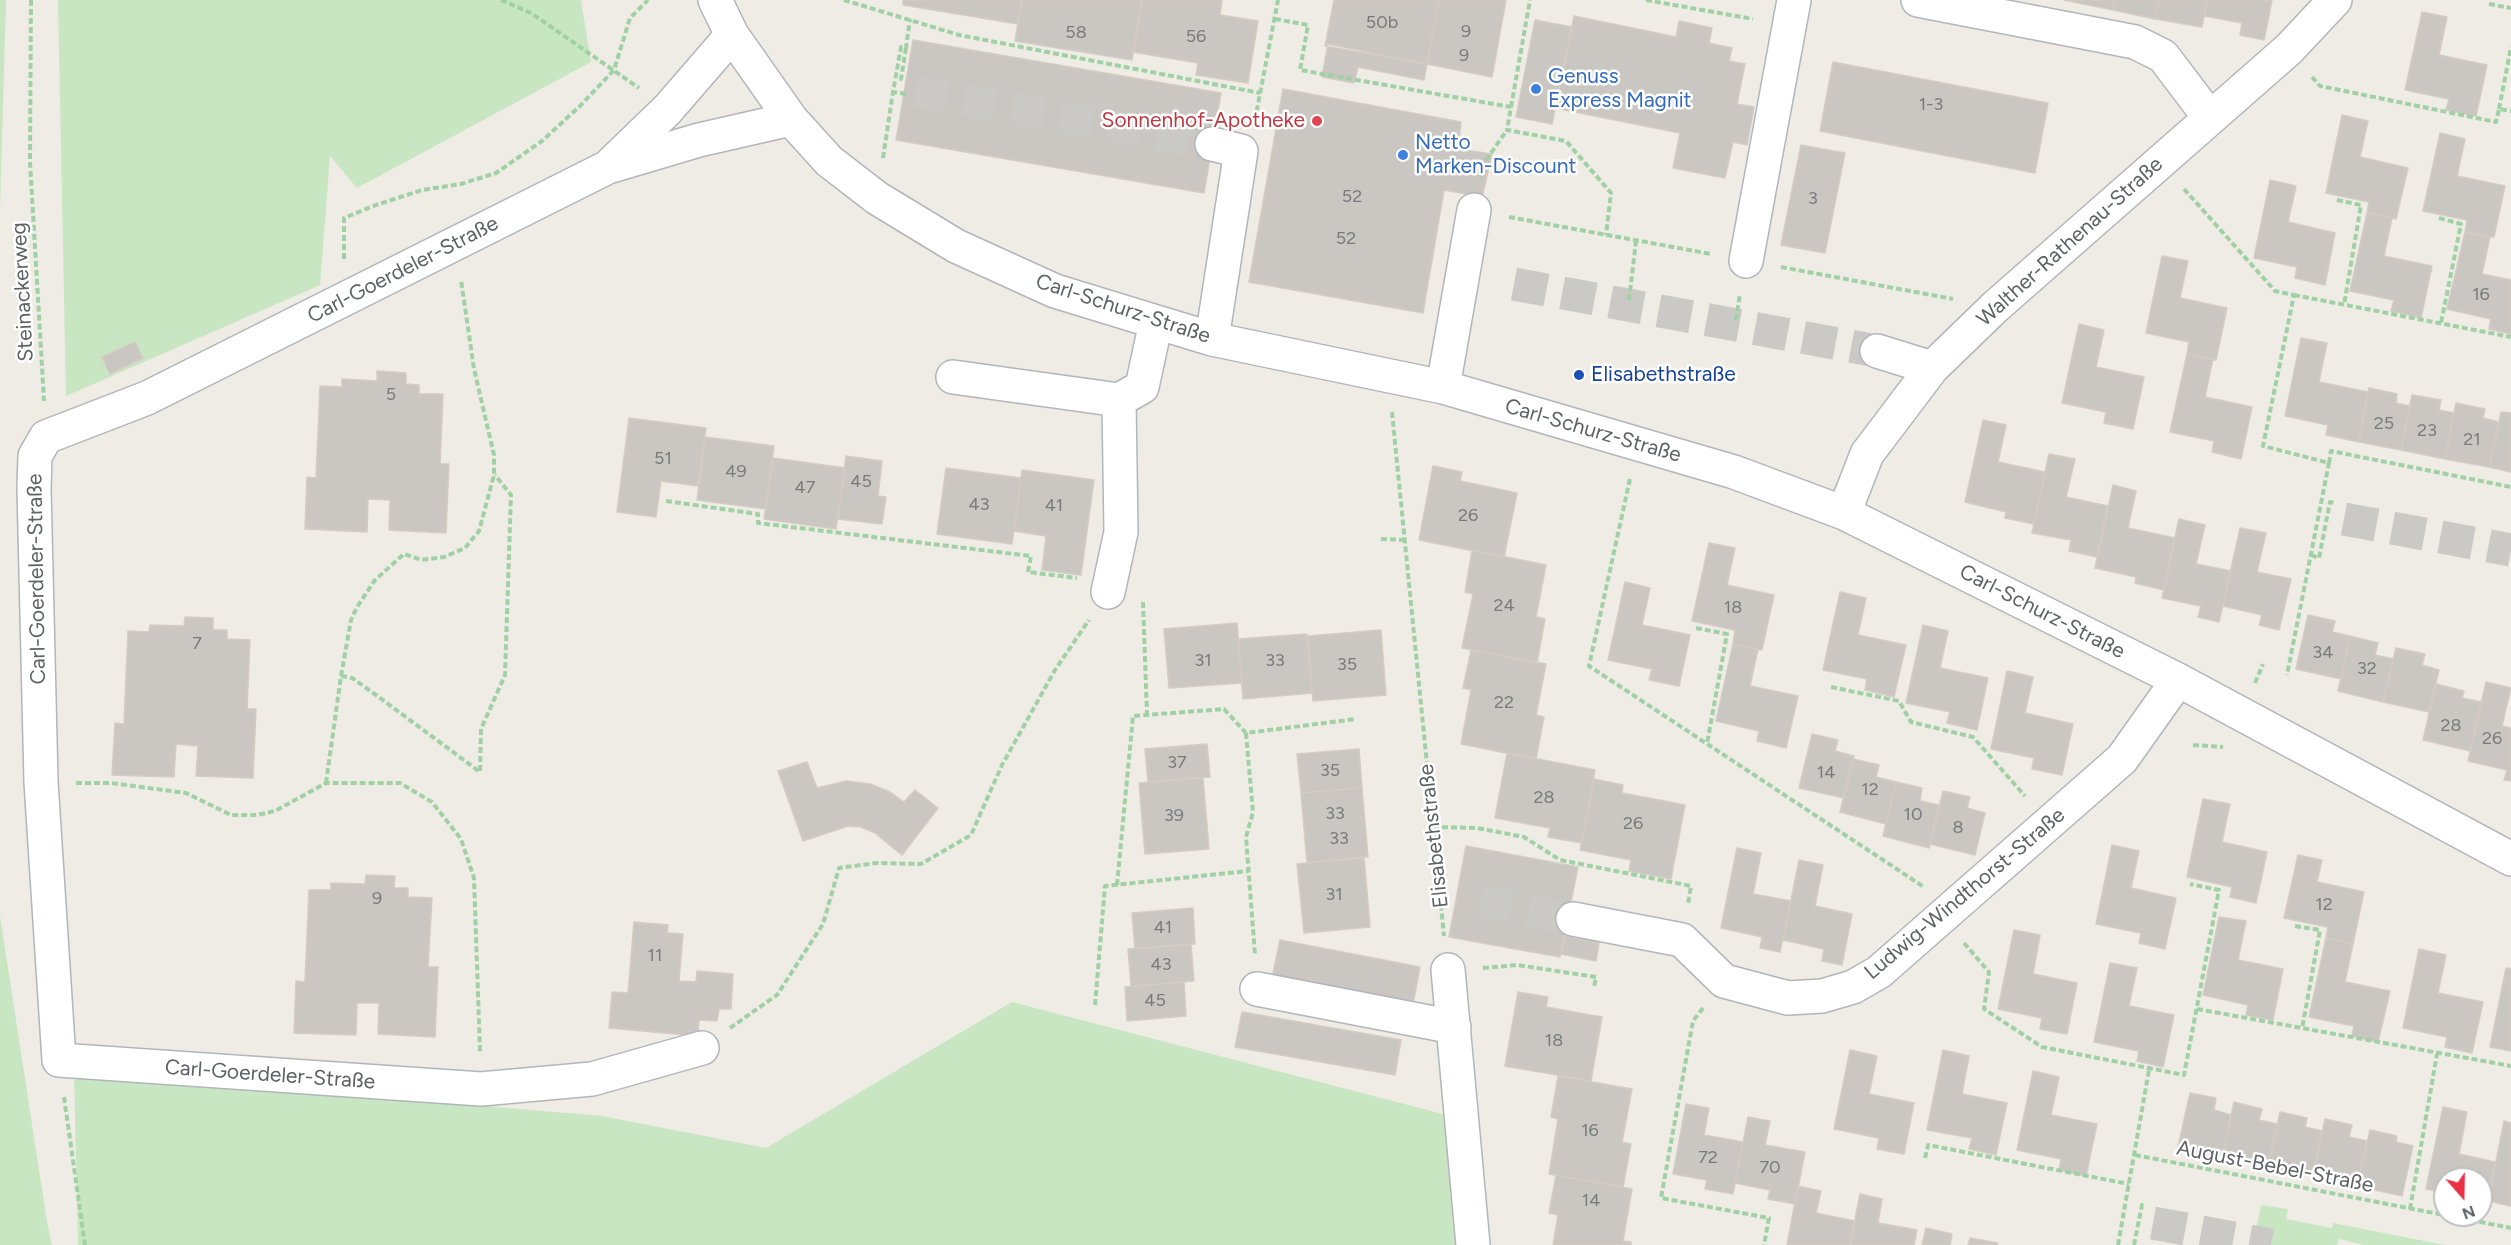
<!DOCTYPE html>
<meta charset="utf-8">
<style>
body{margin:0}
#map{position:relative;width:2511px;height:1245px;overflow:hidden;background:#efebe5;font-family:Figtree,sans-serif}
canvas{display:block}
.north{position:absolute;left:2433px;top:1167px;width:60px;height:60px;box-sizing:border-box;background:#fff;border:2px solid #bec0c1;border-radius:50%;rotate:160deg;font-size:16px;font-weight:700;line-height:24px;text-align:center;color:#5d6265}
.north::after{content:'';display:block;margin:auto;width:21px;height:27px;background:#e93143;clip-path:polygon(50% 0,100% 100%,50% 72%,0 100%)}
</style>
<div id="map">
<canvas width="2511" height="1245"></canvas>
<div class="north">N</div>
</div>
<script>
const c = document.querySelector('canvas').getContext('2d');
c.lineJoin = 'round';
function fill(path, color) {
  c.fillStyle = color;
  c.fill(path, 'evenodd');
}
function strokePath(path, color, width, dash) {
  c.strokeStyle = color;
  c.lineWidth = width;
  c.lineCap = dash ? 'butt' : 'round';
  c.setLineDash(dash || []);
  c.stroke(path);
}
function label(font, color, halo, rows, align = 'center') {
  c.font = font + ' Figtree,sans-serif';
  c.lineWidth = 5;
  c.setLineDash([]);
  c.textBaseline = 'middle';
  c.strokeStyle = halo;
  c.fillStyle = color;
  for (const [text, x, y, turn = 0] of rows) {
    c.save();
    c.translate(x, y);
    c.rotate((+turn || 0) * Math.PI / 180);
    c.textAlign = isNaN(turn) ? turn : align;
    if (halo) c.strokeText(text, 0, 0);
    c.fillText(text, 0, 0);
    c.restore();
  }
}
fill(new Path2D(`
 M 0,0 L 6,0 L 0,209 Z
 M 58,0 L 581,0 L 591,62 L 357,188 L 330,156 L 320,285 L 66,396 Z
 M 0,916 L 47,1222 L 52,1245 L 0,1245 Z
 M 1012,1002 L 1462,1119 L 1473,1245 L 78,1245 L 74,1071 L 602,1116 L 766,1148 Z
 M 2261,1205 L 2288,1209 L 2286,1219 L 2332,1228 L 2333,1223 L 2445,1245 L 2364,1245 L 2339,1239 L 2337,1245 L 2253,1245 Z`), '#c8e6c1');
const building = new Path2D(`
 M 903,0 L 1022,0 L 1018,24 L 903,5 Z
 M 1022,0 L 1142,0 L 1132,60 L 1015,41 Z
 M 1142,0 L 1222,0 L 1220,15 L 1258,21 L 1248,83 L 1196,75 L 1198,63 L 1133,52 Z
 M 1334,0 L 1439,0 L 1427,64 L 1325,46 Z
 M 1439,0 L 1506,0 L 1492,77 L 1427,64 Z
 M 2064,0 L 2115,0 L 2113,10 Z
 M 2115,0 L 2159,0 L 2155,19 L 2113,10 Z
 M 2159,0 L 2207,0 L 2202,27 L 2155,19 Z
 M 2207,0 L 2272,0 L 2264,40 L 2240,35 L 2242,23 L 2204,16 Z
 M 2422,12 L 2447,17 L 2439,55 L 2487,65 L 2476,116 L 2446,110 L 2449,99 L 2405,90 Z
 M 1574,16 L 1676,37 L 1679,21 L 1712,28 L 1709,43 L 1732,48 L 1729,61 L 1745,64 L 1737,104 L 1754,107 L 1747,145 L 1733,142 L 1725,178 L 1673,168 L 1680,133 L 1555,108 Z
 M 1535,20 L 1572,27 L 1552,124 L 1516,117 Z
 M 913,40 L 1221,93 L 1204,193 L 896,140 Z
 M 1328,44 L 1427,64 L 1424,80 L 1358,67 L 1354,83 L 1322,77 Z
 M 1833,62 L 2048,103 L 2035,173 L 1820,131 Z
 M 1283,89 L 1461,122 L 1458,149 L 1492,154 L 1482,197 L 1444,190 L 1423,313 L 1249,282 Z
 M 2342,115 L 2368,121 L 2360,157 L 2408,168 L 2396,219 L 2367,213 L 2369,202 L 2326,193 Z
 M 2440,133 L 2465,139 L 2457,176 L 2505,186 L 2494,237 L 2465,232 L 2467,220 L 2423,211 Z
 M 1801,145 L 1845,153 L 1825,253 L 1781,245 Z
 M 2270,180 L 2296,186 L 2288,222 L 2335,233 L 2325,285 L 2295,278 L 2297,267 L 2254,258 Z
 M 2367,213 L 2392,218 L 2384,256 L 2432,266 L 2421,318 L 2391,311 L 2394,300 L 2350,291 Z
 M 2465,232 L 2490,237 L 2482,274 L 2511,280 L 2511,334 L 2489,329 L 2491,319 L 2447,309 Z
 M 2162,256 L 2188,261 L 2180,298 L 2227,308 L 2216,360 L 2187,354 L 2189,342 L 2146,333 Z
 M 2079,324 L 2104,330 L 2096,367 L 2144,377 L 2133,429 L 2104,423 L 2106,412 L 2062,403 Z
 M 2301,338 L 2327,343 L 2319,382 L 2368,392 L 2359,442 L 2326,435 L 2328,425 L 2285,416 Z
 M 135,342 L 143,358 L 110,374 L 102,357 Z
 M 2187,354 L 2213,359 L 2205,397 L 2252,407 L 2241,459 L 2212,452 L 2214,441 L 2170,432 Z
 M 377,371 L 406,373 L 406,384 L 419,385 L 419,394 L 443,394 L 440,464 L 449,464 L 446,533 L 389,530 L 390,500 L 368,499 L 367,532 L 305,529 L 307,477 L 316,478 L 320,386 L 342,387 L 342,379 L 377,381 Z
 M 2369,388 L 2397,394 L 2396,403 L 2410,406 L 2401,450 L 2359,442 Z
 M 2412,395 L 2441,400 L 2439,410 L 2454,413 L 2445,459 L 2401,450 Z
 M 2456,403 L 2485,409 L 2483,418 L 2499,422 L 2489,467 L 2445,459 Z
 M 2501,412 L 2511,413 L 2511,472 L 2489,467 Z
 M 629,418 L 706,428 L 698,486 L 661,481 L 656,517 L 617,512 Z
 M 1983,420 L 2006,425 L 1998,462 L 2045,472 L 2034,524 L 2005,518 L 2006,512 L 1965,502 Z
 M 705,437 L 774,446 L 766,509 L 697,500 Z
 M 2049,454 L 2075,459 L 2066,497 L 2108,506 L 2097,557 L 2069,551 L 2071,540 L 2032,533 Z
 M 846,456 L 882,461 L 878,496 L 886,497 L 882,524 L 838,519 Z
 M 773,458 L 845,468 L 836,529 L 764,519 Z
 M 1433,466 L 1462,472 L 1460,481 L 1517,493 L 1504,557 L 1419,540 Z
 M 946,468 L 1021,478 L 1012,544 L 937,534 Z
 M 1022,470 L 1094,480 L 1081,575 L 1042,570 L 1046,536 L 1014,531 Z
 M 2113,485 L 2136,491 L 2128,528 L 2175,538 L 2164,590 L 2135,583 L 2136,577 L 2095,568 Z
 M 2179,519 L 2205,525 L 2196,564 L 2231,571 L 2219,622 L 2198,617 L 2201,606 L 2162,598 Z
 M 2240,528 L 2266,533 L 2257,572 L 2291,579 L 2279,630 L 2259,625 L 2262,615 L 2223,606 Z
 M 1709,543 L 1735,548 L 1727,585 L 1774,595 L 1762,650 L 1733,644 L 1735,630 L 1692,621 Z
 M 1472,550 L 1546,565 L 1536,617 L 1545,619 L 1537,663 L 1462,648 L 1473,594 L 1465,592 Z
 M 1625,582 L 1650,588 L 1642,625 L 1690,635 L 1679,686 L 1649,680 L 1652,669 L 1608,660 Z
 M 1840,592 L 1866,598 L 1858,635 L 1906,645 L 1894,697 L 1865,690 L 1867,679 L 1823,670 Z
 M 2308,615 L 2335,621 L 2332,632 L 2350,636 L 2341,679 L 2296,669 Z
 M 185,617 L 213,618 L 213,630 L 227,630 L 227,639 L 250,640 L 247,709 L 256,709 L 253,778 L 196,776 L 198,746 L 176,744 L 174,777 L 112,775 L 115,723 L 124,724 L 128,631 L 149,632 L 150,625 L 184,626 Z
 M 1237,623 L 1242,683 L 1169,688 L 1164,629 Z
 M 1923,625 L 1948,631 L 1940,668 L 1988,678 L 1977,730 L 1947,723 L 1950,712 L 1906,703 Z
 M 1381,630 L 1386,695 L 1313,701 L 1308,636 Z
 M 1307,634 L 1312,693 L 1243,699 L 1238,639 Z
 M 2350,636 L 2378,643 L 2375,655 L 2393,659 L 2383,702 L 2338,691 Z
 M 1733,644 L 1758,649 L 1750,686 L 1798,696 L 1786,748 L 1757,741 L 1759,731 L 1716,721 Z
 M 2396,648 L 2425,654 L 2422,665 L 2439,670 L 2429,712 L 2383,702 Z
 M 1471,650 L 1546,664 L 1536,715 L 1544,717 L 1536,759 L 1461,744 L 1471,690 L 1463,688 Z
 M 2007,671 L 2033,677 L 2025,713 L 2073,724 L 2062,775 L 2032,769 L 2034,758 L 1991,749 Z
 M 2486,682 L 2511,688 L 2502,726 L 2511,728 L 2511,781 L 2504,780 L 2507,770 L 2468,761 Z
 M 2436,684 L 2464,691 L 2462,698 L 2481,702 L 2470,751 L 2423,740 Z
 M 1812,734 L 1838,740 L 1835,751 L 1854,756 L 1844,798 L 1799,788 Z
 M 1207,744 L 1210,777 L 1148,782 L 1145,749 Z
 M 1359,749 L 1362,788 L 1301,793 L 1297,754 Z
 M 1507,753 L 1595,770 L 1582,843 L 1548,837 L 1550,828 L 1495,818 Z
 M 1853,759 L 1879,765 L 1876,777 L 1896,782 L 1886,824 L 1840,812 Z
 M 807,762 L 817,788 L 846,781 L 870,784 L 890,792 L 904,802 L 915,790 L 938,808 L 902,855 L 875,833 L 861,827 L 848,826 L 803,841 L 778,771 Z
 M 1203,778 L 1209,849 L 1145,854 L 1139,783 Z
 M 1594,779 L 1623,785 L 1622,793 L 1685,805 L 1671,879 L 1629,871 L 1631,860 L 1580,850 Z
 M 1896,782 L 1922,788 L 1920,801 L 1939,805 L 1929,848 L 1883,836 Z
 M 1362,788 L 1368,857 L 1307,863 L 1301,793 Z
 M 1943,791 L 1970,797 L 1967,808 L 1985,813 L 1975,855 L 1930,844 Z
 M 2203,799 L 2230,804 L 2222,842 L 2267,852 L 2256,903 L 2230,897 L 2232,887 L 2187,877 Z
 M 2112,845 L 2139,851 L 2131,888 L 2176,898 L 2165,949 L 2139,943 L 2141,933 L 2096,924 Z
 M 1466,846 L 1578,867 L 1560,957 L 1449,937 Z
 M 1737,848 L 1761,853 L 1753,894 L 1791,901 L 1780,952 L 1760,948 L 1762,937 L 1721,928 Z
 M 2298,855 L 2322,860 L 2317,882 L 2364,892 L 2353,944 L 2326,938 L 2328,927 L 2284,918 Z
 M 1364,857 L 1370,927 L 1304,933 L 1297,864 Z
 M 1799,860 L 1823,865 L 1815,906 L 1852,914 L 1842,965 L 1822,961 L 1824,949 L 1783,940 Z
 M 366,875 L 395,876 L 394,888 L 408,888 L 408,897 L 432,898 L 428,967 L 438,967 L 435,1037 L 378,1034 L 379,1003 L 357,1003 L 356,1035 L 294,1033 L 296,981 L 305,982 L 309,890 L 331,890 L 331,883 L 365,884 Z
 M 1193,908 L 1195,944 L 1135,949 L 1132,913 Z
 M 2219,917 L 2246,921 L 2238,960 L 2283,969 L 2273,1020 L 2246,1015 L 2248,1005 L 2203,995 Z
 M 634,922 L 668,925 L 667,933 L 683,934 L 679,981 L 696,982 L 697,971 L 733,974 L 731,1009 L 719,1009 L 717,1021 L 699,1020 L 698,1036 L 609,1028 L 612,992 L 628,993 Z
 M 2014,930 L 2040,935 L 2033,974 L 2077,983 L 2067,1034 L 2040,1029 L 2042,1018 L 1998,1009 Z
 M 1565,936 L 1599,943 L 1596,961 L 1561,954 Z
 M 2326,938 L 2353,944 L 2345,982 L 2390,991 L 2378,1042 L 2352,1036 L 2354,1026 L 2309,1017 Z
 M 1280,940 L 1420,967 L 1413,1004 L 1272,978 Z
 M 1191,944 L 1194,981 L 1131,986 L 1128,949 Z
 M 2419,949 L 2446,955 L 2438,993 L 2483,1002 L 2472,1053 L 2445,1047 L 2447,1037 L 2403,1028 Z
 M 2110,963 L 2137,968 L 2129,1006 L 2174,1015 L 2163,1067 L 2137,1061 L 2139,1051 L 2094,1042 Z
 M 2506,968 L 2511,969 L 2511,1051 L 2490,1047 Z
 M 1184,982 L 1186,1016 L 1127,1021 L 1125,987 Z
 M 1518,992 L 1548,997 L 1546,1007 L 1602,1017 L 1591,1081 L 1505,1066 Z
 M 1242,1012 L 1401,1040 L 1395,1075 L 1235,1047 Z
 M 1850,1050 L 1877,1056 L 1869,1094 L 1914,1103 L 1904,1154 L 1877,1149 L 1879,1138 L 1834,1129 Z
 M 1943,1050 L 1969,1056 L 1962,1094 L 2007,1103 L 1996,1155 L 1969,1149 L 1972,1138 L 1927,1130 Z
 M 2033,1071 L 2059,1077 L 2051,1115 L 2097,1124 L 2086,1176 L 2059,1170 L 2061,1159 L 2017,1150 Z
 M 1558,1076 L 1632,1089 L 1622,1142 L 1631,1144 L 1623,1187 L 1549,1174 L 1558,1119 L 1551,1117 Z
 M 2190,1093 L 2216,1098 L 2214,1110 L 2231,1115 L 2222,1157 L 2178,1147 Z
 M 2234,1102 L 2262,1109 L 2259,1120 L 2277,1124 L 2268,1167 L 2222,1157 Z
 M 1686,1104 L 1709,1108 L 1704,1135 L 1743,1142 L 1733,1194 L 1705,1189 L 1707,1180 L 1673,1174 Z
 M 2443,1107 L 2467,1112 L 2459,1154 L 2495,1162 L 2485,1214 L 2481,1213 L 2481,1179 L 2445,1179 L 2445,1193 L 2426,1189 Z
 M 2280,1112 L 2307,1118 L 2305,1127 L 2322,1131 L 2313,1176 L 2268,1167 Z
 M 1748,1117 L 1770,1121 L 1765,1145 L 1805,1152 L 1795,1204 L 1768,1199 L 1770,1190 L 1735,1183 Z
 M 2325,1119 L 2352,1125 L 2349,1137 L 2367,1141 L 2357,1186 L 2313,1176 Z
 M 2504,1121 L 2511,1123 L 2511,1206 L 2488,1201 Z
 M 2370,1130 L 2397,1136 L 2396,1142 L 2413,1146 L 2402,1196 L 2357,1186 Z
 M 1556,1175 L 1632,1189 L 1623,1241 L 1631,1242 L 1631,1245 L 1553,1245 L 1558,1215 L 1549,1213 Z
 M 1798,1186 L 1821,1191 L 1816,1213 L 1855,1221 L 1850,1245 L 1787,1245 Z
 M 1860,1194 L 1882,1199 L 1878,1223 L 1917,1230 L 1914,1245 L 1850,1245 Z
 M 1926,1228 L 1952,1234 L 1950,1245 L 1922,1245 Z
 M 1970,1238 L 1998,1243 L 1997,1245 L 1968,1245 Z`);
fill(building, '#cac6c2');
strokePath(building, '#d4ccc3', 1.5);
strokePath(new Path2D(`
 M 915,91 L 1212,144
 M 1514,284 L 1877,351
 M 2344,519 L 2511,550
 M 1480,901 L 1573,919
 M 2153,1223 L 2271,1245`), '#cac9c5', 33, [33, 16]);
const minor = new Path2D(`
 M 715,0 L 732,35 L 791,119 L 829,161 L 877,198 L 956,246 L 1055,291 L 1212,339 L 1443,387 L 1734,472 L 1844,513 L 2178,680 L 2511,859
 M 1918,0 L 2135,42 L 2163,56 L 2210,118
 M 612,163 L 668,109 L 732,35
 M 1746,261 L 1794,0
 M 1212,339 L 1241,151 L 1212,144
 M 1877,351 L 1932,368
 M 953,377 L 1119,400
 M 1443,387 L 1474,210
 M 1844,513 L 1867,454 L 1932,368 L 1995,307 L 2289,49 L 2335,0
 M 1108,592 L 1121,532 L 1119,400 L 1142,387 L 1156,322
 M 1573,919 L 1682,940 L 1724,981 L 1788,998 L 1822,996 L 1853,987 L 1879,972 L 2122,759 L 2178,680
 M 1448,970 L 1473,1245
 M 1257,989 L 1454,1027
 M 702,1048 L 592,1079 L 481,1089 L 59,1060 L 41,782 L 34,488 L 35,456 L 46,437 L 147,398 L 608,167 L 699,140 L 791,119`);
strokePath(minor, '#b2b6ba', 36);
strokePath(new Path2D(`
 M 31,0 L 30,162 L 44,401
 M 501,0 L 531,13 L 639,88
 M 844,0 L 959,35 L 1260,93
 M 1646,0 L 1753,19
 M 2489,4 L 2511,8
 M 1275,19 L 1308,25 L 1300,70 L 1511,107 L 1507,130 L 1566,141 L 1611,193 L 1606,235
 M 906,48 L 901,79 L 906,81
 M 2312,77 L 2320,86 L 2496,122 L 2499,109 L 2511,111
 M 906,94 L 893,92 L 901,47 L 906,48 L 910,19
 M 1511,107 L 1530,0
 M 2499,109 L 2511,47
 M 1255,120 L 1278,0
 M 883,158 L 893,92
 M 1480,177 L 1482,166 L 1507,130
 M 2184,189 L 2275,291 L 2294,295 L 2263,446 L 2329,463 L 2287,675
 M 2337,200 L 2361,205 L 2344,305
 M 1509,217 L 1711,254
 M 2439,218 L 2461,224 L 2441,323
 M 344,259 L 344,218 L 376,205 L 422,190 L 461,184 L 496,173 L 542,141 L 580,106 L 614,70 L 630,18 L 648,0
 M 1781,267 L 1953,299
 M 2294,295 L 2511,337
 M 1629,300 L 1636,241
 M 1736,320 L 1740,294
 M 1392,412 L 1444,936
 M 2329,463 L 2331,451 L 2511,487
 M 1630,479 L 1589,666 L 1924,887
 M 666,501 L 758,514 L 758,523 L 1031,556 L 1028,572 L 1077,578
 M 1381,539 L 1406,540
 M 2311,555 L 2319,558 L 2330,502 L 2335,503
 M 1143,602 L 1147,714
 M 1696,628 L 1727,634 L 1707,744
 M 341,676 L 352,678 L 376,695 L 480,772 L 481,729 L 505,675 L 511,495 L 495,475
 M 2255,683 L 2263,664
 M 1831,687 L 1899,701 L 1911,722 L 1973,737 L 2025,796
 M 1246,733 L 1253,812 L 1246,837 L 1255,955
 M 2193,745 L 2223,747
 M 76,783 L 111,783 L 186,793 L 231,815 L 257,815 L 275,811 L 326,783 L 400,783 L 432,802 L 461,839 L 474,878 L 480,1052
 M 326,783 L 341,676 L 351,620 L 357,607 L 375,580 L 404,554 L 421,560 L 444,557 L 465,548 L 479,531 L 494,475 L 494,455 L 474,369 L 461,280
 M 1433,827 L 1477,828 L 1524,837 L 1560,860 L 1691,886 L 1688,904
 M 1117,885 L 1133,716 L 1224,709 L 1246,733 L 1356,719
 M 2295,926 L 2320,930 L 2302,1029
 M 1964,943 L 1989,972 L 1984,1009 L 2042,1047 L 2184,1075 L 2219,890 L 2190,884
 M 1483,968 L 1517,965 L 1596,977 L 1594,987
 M 1095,1005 L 1105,886 L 1248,871
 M 1703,1008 L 1693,1021 L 1661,1198 L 1769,1218 L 1764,1245
 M 2197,1009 L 2511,1066
 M 730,1028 L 777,995 L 823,924 L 839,868 L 876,863 L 921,864 L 971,835 L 1002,765 L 1055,670 L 1089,620
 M 64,1097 L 85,1245
 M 2135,1155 L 2511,1228
 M 1925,1158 L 1928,1145 L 2129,1184
 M 2410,1209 L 2437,1054
 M 2118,1245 L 2149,1070
 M 2134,1245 L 2142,1205 L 2146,1206`), '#a0d1a5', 4, [6, 3]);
strokePath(minor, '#fff', 33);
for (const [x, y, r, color] of [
 [1536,89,6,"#3f7fe0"],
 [1317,121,6,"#e0444e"],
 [1403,155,6,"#3f7fe0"],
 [1579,375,6,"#1a4fb4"]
]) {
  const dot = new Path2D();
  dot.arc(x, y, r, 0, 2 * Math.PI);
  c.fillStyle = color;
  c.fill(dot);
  strokePath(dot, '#fff', 2);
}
label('18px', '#787b7c', null, [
 ["50b",1382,23],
 ["9",1466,32],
 ["58",1076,33],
 ["56",1196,37],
 ["9",1464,56],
 ["1-3",1931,105],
 ["52",1352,197],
 ["3",1813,199],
 ["52",1346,239],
 ["16",2481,295],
 ["5",391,395],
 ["25",2384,424],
 ["23",2427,431],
 ["21",2472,440],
 ["51",663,459],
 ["49",736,472],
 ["45",861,482],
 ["47",805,488],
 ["43",979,505],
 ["41",1054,506],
 ["26",1468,516],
 ["24",1504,606],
 ["18",1733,608],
 ["7",197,644],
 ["34",2323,653],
 ["31",1203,661],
 ["33",1275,661],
 ["35",1347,665],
 ["32",2367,669],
 ["22",1504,703],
 ["28",2451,726],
 ["26",2492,739],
 ["37",1177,763],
 ["35",1330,771],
 ["14",1826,773],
 ["12",1870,790],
 ["28",1544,798],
 ["33",1335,814],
 ["10",1913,815],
 ["39",1174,816],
 ["26",1633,824],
 ["8",1958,828],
 ["33",1339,839],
 ["31",1334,895],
 ["9",377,899],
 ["12",2324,905],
 ["41",1163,928],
 ["11",655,956],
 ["43",1161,965],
 ["45",1155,1001],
 ["18",1554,1041],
 ["16",1590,1131],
 ["72",1708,1158],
 ["70",1770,1168],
 ["14",1591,1201]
]);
label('21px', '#366cbe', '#fff', [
 ["Genuss",1548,77],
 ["Express Magnit",1548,101],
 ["Netto",1415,143],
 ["Marken-Discount",1415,167]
], 'left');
label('21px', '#be3a42', '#fff', [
 ["Sonnenhof-Apotheke",1305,121]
], 'right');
label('21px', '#5d6265', '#fff', [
 ["Walther-Rathenau-Straße",2070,242,-42],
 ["Carl-Goerdeler-Straße",403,270,-27],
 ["Steinackerweg",23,292,-93],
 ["Carl-Schurz-Straße",1123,309,18],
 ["Carl-Schurz-Straße",1593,431,16],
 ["Carl-Goerdeler-Straße",37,579,-91],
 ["Carl-Schurz-Straße",2042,612,27],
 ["Elisabethstraße",1434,836,-96],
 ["Ludwig-Windthorst-Straße",1965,894,-40],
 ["Carl-Goerdeler-Straße",270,1075,4],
 ["August-Bebel-Straße",2275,1167,11]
]);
label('21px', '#164399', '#fff', [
 ["Elisabethstraße",1591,375]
], 'left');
</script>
